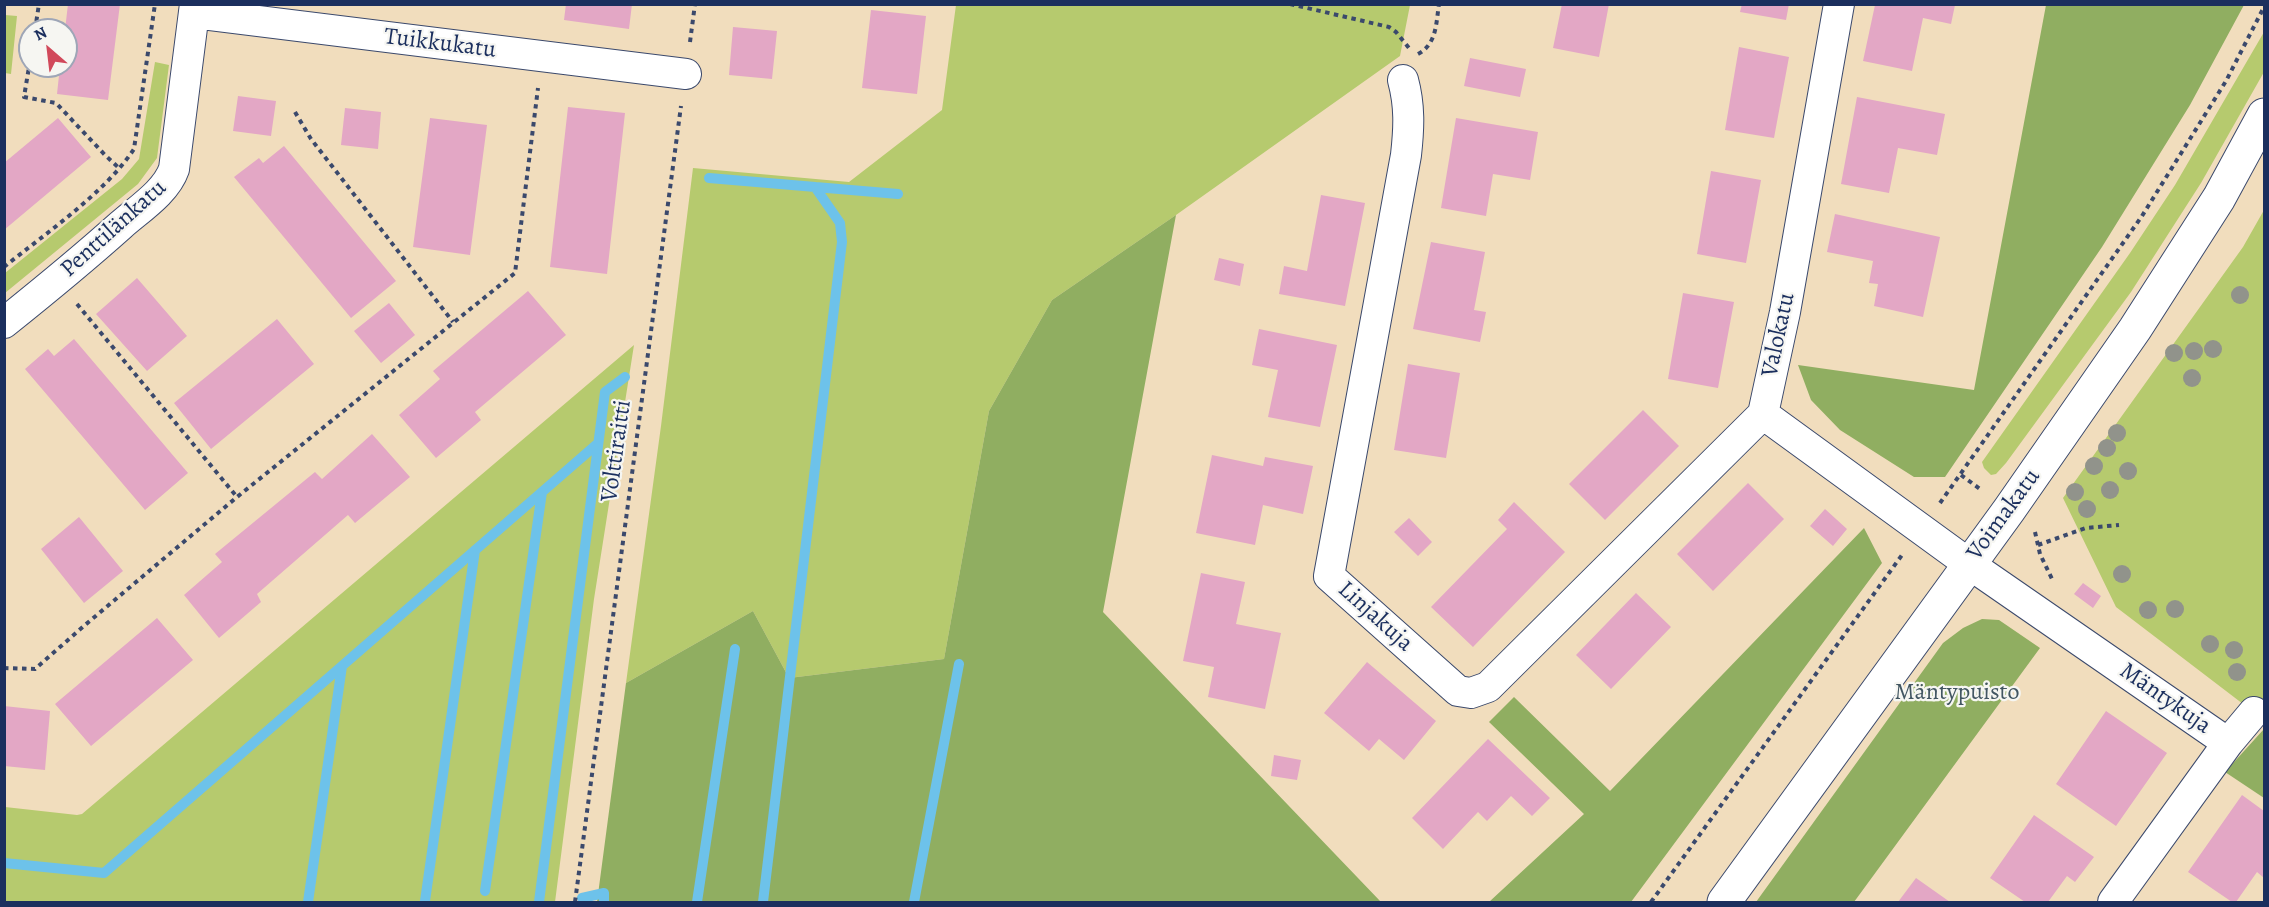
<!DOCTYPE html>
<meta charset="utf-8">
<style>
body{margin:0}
#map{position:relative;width:2269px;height:907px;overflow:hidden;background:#f1ddbd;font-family:Alegreya,serif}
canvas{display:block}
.frame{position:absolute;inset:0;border:6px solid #1b2f5e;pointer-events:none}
.north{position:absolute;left:18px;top:18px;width:60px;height:60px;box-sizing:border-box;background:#f6f6f2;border:2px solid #9ea6b7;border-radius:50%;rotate:332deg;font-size:16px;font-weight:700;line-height:24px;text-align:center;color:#1b2f5e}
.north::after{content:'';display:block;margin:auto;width:21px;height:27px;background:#d1495b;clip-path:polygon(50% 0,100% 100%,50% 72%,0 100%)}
</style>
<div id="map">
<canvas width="2269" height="907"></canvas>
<div class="frame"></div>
<div class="north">N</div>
</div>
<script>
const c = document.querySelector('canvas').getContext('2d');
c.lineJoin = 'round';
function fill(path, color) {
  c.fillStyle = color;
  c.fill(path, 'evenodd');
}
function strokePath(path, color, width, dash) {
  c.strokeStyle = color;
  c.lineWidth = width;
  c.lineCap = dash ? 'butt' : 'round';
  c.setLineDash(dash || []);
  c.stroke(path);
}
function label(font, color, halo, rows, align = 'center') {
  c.font = font + ' Alegreya,serif';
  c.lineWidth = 4.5;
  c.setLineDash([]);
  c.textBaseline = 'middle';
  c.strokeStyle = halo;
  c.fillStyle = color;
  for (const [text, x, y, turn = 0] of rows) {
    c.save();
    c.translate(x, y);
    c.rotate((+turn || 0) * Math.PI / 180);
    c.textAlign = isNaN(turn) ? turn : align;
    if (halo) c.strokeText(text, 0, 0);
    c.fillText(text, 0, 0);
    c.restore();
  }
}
fill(new Path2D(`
 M 956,5 L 1410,5 L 1400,56 L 1176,215 L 1052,300 L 989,411 L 944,659 L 789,678 L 753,611 L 626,683 L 661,426 L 693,168 L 849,182 L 942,110 Z
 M 5,15 L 17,16 L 11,74 L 5,73 Z
 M 2264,32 L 2264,72 L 2201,183 L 2131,292 L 2006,463 L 1996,474 L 1991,475 L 1984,468 L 1982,462 L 2130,253 L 2175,185 Z
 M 155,62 L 169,65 L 157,158 L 138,184 L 5,293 L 5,273 L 122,179 L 139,159 Z
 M 2264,210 L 2264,720 L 2116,607 L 2063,498 L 2243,247 Z
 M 634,345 L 594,599 L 555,902 L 5,902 L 5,807 L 77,815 L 82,814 Z`), '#b6ca6e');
fill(new Path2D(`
 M 2046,5 L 2244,5 L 2190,105 L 2102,247 L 1945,477 L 1914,477 L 1840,430 L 1811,400 L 1798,365 L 1974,390 Z
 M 1176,215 L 1103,612 L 1381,902 L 597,902 L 626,683 L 753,611 L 789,678 L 944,659 L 989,411 L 1052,300 Z
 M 1864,528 L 1882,563 L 1631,902 L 1489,902 L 1584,814 L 1489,722 L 1514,697 L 1610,791 Z
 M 1982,619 L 1999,620 L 2040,648 L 1854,902 L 1756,902 L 1943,643 L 1963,628 Z
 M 2264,729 L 2264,798 L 2225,772 Z`), '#90ae61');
strokePath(new Path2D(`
 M 709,178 L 898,194
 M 4,863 L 104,873 L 596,445
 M 485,891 L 542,492
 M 582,898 L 604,893 L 604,902
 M 425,901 L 475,550
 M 308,902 L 342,666
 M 539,902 L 605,392 L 625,377
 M 697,902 L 735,649
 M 763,902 L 842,242 L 840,223 L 815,187
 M 914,902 L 959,664`), '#6dc2ea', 10);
fill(new Path2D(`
 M 68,4 L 120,4 L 108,100 L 57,94 L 60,66 L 66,66 L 65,30 Z
 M 566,4 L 632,4 L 629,29 L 564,20 Z
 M 1562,4 L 1609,4 L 1599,57 L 1553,48 Z
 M 1742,4 L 1789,4 L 1786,20 L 1740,12 Z
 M 1875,5 L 1955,5 L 1951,24 L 1923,18 L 1912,71 L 1863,61 Z
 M 871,10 L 926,16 L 917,94 L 862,88 Z
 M 733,27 L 777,31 L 772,79 L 729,75 Z
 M 1739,47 L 1789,57 L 1774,138 L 1725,130 Z
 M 1470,58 L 1526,69 L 1520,97 L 1464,86 Z
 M 238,96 L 276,101 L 271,136 L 233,131 Z
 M 1857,97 L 1945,114 L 1937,155 L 1898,148 L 1889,193 L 1841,184 Z
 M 568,107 L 625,113 L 607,274 L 550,267 Z
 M 345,108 L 381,112 L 378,149 L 341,145 Z
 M 58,118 L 91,157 L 4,230 L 4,163 Z
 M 430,118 L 487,125 L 470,255 L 413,247 Z
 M 1456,118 L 1538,132 L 1530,180 L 1493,174 L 1486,216 L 1441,208 Z
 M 284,146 L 396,281 L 351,318 L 234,177 L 259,158 L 263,163 Z
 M 1711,171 L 1761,180 L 1746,263 L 1697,254 Z
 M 1321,195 L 1365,203 L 1345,306 L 1279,294 L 1284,266 L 1307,271 Z
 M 1835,214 L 1940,237 L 1923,317 L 1874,306 L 1878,284 L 1869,283 L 1873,261 L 1827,252 Z
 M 1431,242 L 1485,252 L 1474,310 L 1486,312 L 1480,342 L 1413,329 Z
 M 1219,258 L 1244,264 L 1240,286 L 1214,280 Z
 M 137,278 L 187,336 L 147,371 L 96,314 Z
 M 528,291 L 566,335 L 475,412 L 481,420 L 436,458 L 399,415 L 440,379 L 433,371 Z
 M 1683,293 L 1734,302 L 1718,388 L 1668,379 Z
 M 389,303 L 415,335 L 381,363 L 354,331 Z
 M 277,319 L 314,364 L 211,449 L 174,403 Z
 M 1259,329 L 1337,345 L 1320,427 L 1268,417 L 1278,370 L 1252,365 Z
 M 74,339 L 188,473 L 145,510 L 25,369 L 48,349 L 54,356 Z
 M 1408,364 L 1460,373 L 1446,458 L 1394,450 Z
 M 1643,410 L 1679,446 L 1605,520 L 1569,484 Z
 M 372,434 L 410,477 L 355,523 L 348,515 L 257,594 L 261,602 L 219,638 L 184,595 L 222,562 L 215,554 L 315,472 L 322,479 Z
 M 1212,455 L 1263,466 L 1265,457 L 1313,466 L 1303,514 L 1263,505 L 1255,545 L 1196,533 Z
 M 1748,483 L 1784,519 L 1713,591 L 1677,554 Z
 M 1514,502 L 1565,552 L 1473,647 L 1431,607 L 1507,529 L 1498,520 Z
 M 1825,509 L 1847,529 L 1833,546 L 1810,526 Z
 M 79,517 L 123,571 L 84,603 L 41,549 Z
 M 1409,518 L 1432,542 L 1418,556 L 1394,532 Z
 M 1201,573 L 1245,582 L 1236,624 L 1281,633 L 1265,709 L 1208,697 L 1214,667 L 1183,661 Z
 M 2083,583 L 2101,596 L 2093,608 L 2074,594 Z
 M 1636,593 L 1671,627 L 1611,689 L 1576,655 Z
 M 157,618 L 193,660 L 91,746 L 55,704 Z
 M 1367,662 L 1436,721 L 1404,760 L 1379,739 L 1369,751 L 1324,713 Z
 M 4,706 L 50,711 L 45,770 L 4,766 Z
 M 2106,711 L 2167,753 L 2116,826 L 2056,784 Z
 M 1488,739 L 1550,798 L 1532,816 L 1511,796 L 1487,821 L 1478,812 L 1443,849 L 1412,818 Z
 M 1274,755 L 1301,760 L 1297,780 L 1271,776 Z
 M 2242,795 L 2264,811 L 2264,878 L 2257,872 L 2236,902 L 2232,902 L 2188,872 Z
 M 2034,815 L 2094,857 L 2075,882 L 2067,876 L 2048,902 L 2025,902 L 1990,878 Z
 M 1916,878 L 1950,902 L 1898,902 Z`), '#e3a7c5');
const minor = new Path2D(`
 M 1839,4 L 1785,312 L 1763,414 L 1969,564 L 2228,743
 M 194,13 L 686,74
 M 1403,80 C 1410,106 1409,128 1406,155 L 1329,576 L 1458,691 L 1471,693 L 1488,687 L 1763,414
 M 4,323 C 44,291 83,259 121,225 C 139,209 166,192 174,169 L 195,4
 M 2113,902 L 2228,743 L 2254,712`);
const tertiary = new Path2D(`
 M 1724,902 L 2009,510 L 2135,329 L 2219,198 L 2264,115`);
strokePath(minor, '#3b496c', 32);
strokePath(tertiary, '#3b496c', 35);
strokePath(new Path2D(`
 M 1290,4 L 1389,27 L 1396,32 L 1409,48
 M 35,30 L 39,4
 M 690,42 L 695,4
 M 1418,54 C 1437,44 1436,23 1439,4
 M 30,61 L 24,97 L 56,103 L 105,155 L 120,169
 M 295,112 L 311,139 L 453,322
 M 4,267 C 46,233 105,193 134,149 L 155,4
 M 77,304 L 237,497
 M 1961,475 L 1980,489
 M 1940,503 L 2142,216 L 2226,81 L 2264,7
 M 2035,532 L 2040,554 L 2053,581
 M 2038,545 L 2086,528 L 2119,525
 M 4,668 L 35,669 L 85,625 L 237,497 L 515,273 L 538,88
 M 575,902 L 681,106
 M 1651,902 L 1902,555`), '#3b496c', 4, [4.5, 4.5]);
strokePath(minor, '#fff', 30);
strokePath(tertiary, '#fff', 33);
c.fillStyle = '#91938b';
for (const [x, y] of [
 [2240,295],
 [2213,349],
 [2194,351],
 [2174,353],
 [2192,378],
 [2117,433],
 [2107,448],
 [2094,466],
 [2128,471],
 [2110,490],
 [2075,492],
 [2087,509],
 [2122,574],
 [2175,609],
 [2148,610],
 [2210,644],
 [2234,650],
 [2237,672]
]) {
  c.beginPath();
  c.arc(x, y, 9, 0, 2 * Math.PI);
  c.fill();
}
label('24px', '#1b2f5e', '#f6f6f2', [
 ["Tuikkukatu",440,44,7],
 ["Penttilänkatu",114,229,-42],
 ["Valokatu",1779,335,-78],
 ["Volttiraitti",617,451,-82],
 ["Voimakatu",2004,515,-54],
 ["Linjakuja",1375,617,42],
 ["Mäntykuja",2165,699,35]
]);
label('24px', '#425662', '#f6f6f2', [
 ["Mäntypuisto",1957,693]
]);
</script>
